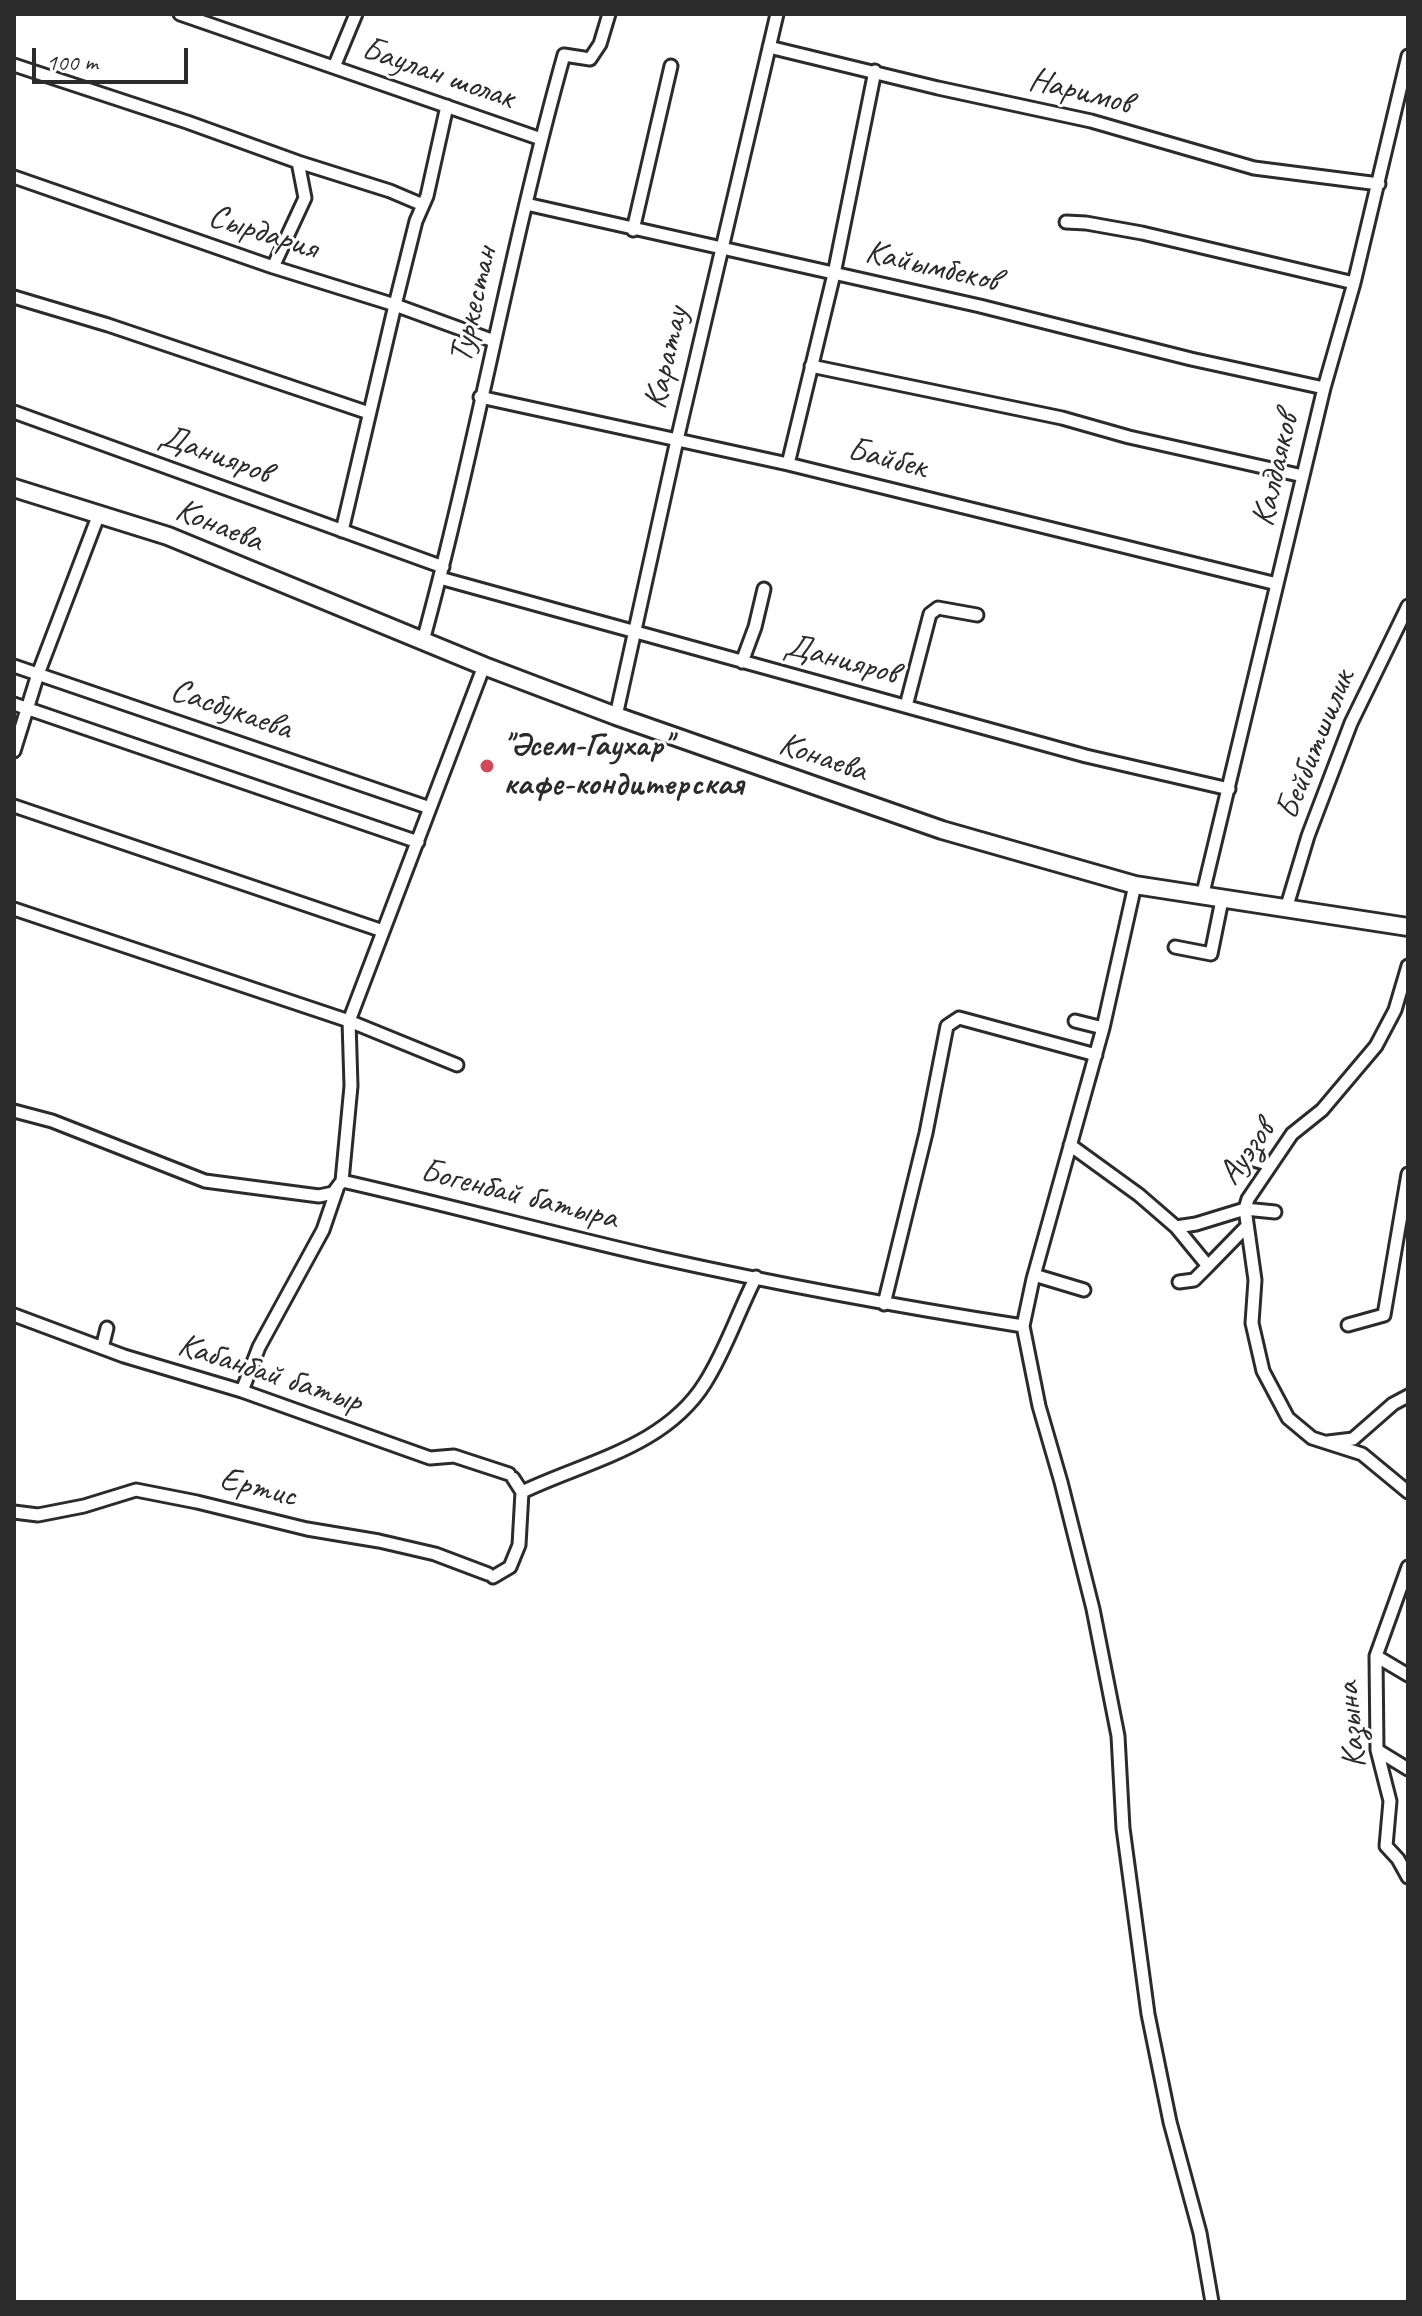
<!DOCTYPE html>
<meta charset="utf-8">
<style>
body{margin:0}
#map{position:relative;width:1422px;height:2316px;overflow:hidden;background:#fff;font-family:Caveat,sans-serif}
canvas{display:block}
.frame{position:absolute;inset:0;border:16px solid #2b2b2b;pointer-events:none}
.scale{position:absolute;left:32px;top:48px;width:156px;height:36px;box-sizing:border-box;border:4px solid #2b2b2b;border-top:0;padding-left:10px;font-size:24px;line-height:28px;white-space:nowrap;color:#2b2b2b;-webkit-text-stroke:6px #fff;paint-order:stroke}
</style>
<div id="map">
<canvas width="1422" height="2316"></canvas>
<div class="frame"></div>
<div class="scale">100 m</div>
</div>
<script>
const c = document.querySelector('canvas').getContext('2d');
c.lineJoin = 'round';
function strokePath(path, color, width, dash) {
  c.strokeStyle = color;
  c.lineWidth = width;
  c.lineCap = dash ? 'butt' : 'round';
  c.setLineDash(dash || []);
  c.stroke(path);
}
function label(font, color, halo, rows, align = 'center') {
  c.font = font + ' Caveat,sans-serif';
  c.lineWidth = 6;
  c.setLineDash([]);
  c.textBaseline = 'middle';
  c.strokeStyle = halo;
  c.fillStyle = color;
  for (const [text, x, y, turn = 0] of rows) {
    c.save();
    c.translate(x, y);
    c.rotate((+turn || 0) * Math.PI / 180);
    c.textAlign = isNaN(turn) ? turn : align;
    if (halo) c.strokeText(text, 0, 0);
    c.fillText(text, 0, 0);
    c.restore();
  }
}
const street = new Path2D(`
 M 180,14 L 541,139
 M 769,47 L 938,88 L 1091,121 L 1254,168 L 1379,184
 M 14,65 L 187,122 L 298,162 L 305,198 L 273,267
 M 334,67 L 356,14
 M 298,162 L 390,191 L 423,205
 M 14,177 L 273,267 L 395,305 L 494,341
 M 526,204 L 980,306 L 1191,359 L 1324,388
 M 1066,222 L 1086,223 L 1142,233 L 1354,283
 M 633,230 L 671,66
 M 14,297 L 108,325 L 369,413
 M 811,366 L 1062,418 L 1129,437 L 1303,476
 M 480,397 L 788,464 L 1277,584
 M 14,412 L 443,567
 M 788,464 L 834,274 L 875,71
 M 342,531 L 395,305 L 416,221 L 427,196 L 447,106
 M 440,578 L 1086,756 L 1229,789
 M 423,641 C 476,447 510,248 564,55 L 590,59 L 600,44 L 609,14
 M 742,662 L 755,627 L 764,589
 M 14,666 L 430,808
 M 14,704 L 418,842
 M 906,706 L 930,614 L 938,608 L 977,615
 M 616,716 L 677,440 L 777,14
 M 14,751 L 38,674 L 99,514
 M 14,806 L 383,931
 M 1135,885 L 1103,1028 L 1033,1279 L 1023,1326 L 1039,1406 L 1061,1482 L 1093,1609 L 1118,1736 L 1123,1828 L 1148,2014 L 1170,2122 L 1200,2233 L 1212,2302
 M 1202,897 L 1324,388 L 1354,283 L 1408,56
 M 14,909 L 349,1021 L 457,1065
 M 1286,909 L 1308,836 L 1351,723 L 1408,606
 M 1175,947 L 1211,954 L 1222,900
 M 1075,1021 L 1103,1028
 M 14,1111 L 52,1121 L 205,1181 L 319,1196 L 333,1193 L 342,1181
 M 1070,1145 L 1139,1195 L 1176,1227 L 1196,1224 L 1245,1209 L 1248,1199 L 1292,1134 L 1322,1110 L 1376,1046 L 1395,1010 L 1408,966
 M 1250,1159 L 1271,1165
 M 342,1181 C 449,1205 554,1234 660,1258 C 781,1285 902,1307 1023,1326
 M 342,1181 L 351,1086 L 349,1021 L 484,666
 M 1275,1212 L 1245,1209 L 1255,1280 L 1252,1323 L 1263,1371 L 1288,1418 L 1312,1438 L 1362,1454 L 1408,1492
 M 1176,1227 L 1208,1266 L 1247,1226
 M 1034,1275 L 1084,1290
 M 1179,1282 L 1194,1280 L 1208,1266
 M 884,1304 L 926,1133 L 947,1026 L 959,1018 L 1096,1055
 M 14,1315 L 124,1356 L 242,1391 L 430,1458 L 454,1456 L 509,1474
 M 1348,1325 L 1384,1315 L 1408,1174
 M 102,1348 L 107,1328
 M 242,1391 L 259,1347 L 323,1230 L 337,1189
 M 1328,1442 L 1353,1439 L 1393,1404 L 1408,1396
 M 522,1492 C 587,1461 665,1447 705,1383 C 726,1350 738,1312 756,1277
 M 14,1512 L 38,1515 L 84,1506 L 136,1490 L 197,1502 L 307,1529 L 379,1541 L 435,1554 L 488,1574
 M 1408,1567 L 1376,1656 L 1377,1750 L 1390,1801 L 1386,1846 L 1398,1859 L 1408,1877
 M 493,1577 L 510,1567 L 519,1545 L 522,1492 L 513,1478
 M 1376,1656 L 1408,1675
 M 1377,1750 L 1408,1769`);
const secondary = new Path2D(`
 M 14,488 L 168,536 L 484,666 L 616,716 L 942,830 L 1135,885 L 1408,927`);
strokePath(street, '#2b2b2b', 17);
strokePath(secondary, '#2b2b2b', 22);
strokePath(street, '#fff', 11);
strokePath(secondary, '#fff', 16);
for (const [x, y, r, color] of [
 [487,766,8,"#d1495b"]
]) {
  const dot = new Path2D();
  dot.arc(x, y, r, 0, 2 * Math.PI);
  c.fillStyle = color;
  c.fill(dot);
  strokePath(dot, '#fff', 3);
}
label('34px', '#2b2b2b', '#fff', [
 ["Баулан шолак",438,74,19],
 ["Наримов",1080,92,14],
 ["Сырдария",263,233,18],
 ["Кайымбеков",932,267,13],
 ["Туркестан",474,305,-77],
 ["Каратау",667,358,-77],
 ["Данияров",215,455,20],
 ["Байбек",887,459,14],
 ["Калдаяков",1276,470,-77],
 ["Конаева",219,526,22],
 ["Данияров",841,660,15],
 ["Сасбукаева",231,710,19],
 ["Бейбитшилик",1316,745,-68],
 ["Конаева",823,758,19],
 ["Ауэзов",1247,1153,-54],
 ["Богенбай батыра",519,1195,14],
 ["Кабанбай батыр",270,1374,18],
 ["Ертис",258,1488,14],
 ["Казына",1352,1725,-95]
]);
label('bold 34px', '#2b2b2b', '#fff', [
 ["\"Әсем-Гаухар\"",503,746],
 ["кафе-кондитерская",503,785]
], 'left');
</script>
